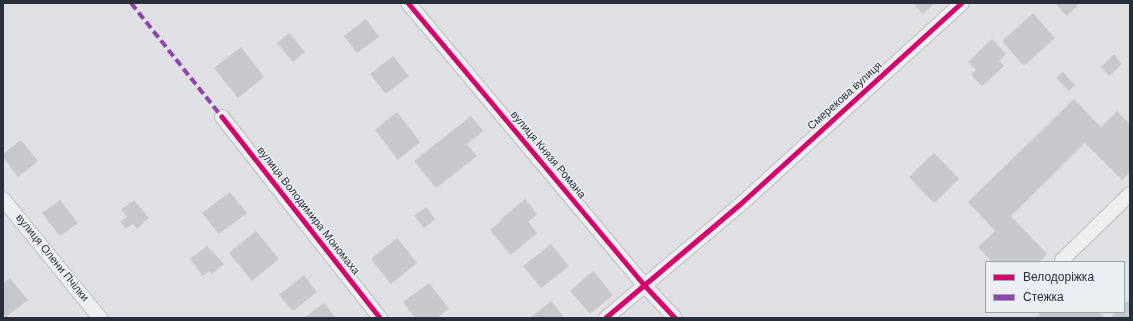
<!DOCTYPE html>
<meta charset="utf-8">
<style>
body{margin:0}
#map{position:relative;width:1133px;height:321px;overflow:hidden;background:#dee0e3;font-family:Helvetica,sans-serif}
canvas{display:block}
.frame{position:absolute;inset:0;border:4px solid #272f3a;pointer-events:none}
.legend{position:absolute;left:985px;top:261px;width:140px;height:52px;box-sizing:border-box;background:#ebeff3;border:1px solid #9da2a9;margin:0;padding:5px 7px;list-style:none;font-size:12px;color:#272f3a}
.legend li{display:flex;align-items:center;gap:8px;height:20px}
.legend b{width:20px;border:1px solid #9da2a9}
</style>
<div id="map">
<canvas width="1133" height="321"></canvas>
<div class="frame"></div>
<ul class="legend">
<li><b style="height:5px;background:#d6006c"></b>Велодоріжка</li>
<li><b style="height:5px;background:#8e44ad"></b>Стежка</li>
</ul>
</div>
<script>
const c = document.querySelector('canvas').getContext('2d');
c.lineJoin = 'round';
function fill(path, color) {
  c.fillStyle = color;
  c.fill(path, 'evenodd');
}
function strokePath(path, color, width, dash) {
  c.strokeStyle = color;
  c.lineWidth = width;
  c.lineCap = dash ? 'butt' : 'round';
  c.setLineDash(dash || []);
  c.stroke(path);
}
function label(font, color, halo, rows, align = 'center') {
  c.font = font + ' Helvetica,sans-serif';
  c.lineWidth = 3;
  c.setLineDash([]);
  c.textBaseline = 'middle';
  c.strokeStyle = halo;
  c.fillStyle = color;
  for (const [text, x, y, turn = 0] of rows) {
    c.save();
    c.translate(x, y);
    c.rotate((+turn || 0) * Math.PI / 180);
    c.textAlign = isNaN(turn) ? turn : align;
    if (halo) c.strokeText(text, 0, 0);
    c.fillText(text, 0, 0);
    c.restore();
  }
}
fill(new Path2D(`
 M 913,3 L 935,3 L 923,14 Z
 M 1055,3 L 1080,3 L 1067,16 Z
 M 1033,13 L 1055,38 L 1024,66 L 1002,41 Z
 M 366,19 L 379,37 L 357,53 L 344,36 Z
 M 289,33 L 305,52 L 293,62 L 277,43 Z
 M 992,39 L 1006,54 L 999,61 L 1004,66 L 982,86 L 971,75 L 976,70 L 968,62 Z
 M 241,47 L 264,77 L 238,98 L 214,68 Z
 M 1114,54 L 1122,64 L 1109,76 L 1101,67 Z
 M 393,56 L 409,76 L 386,94 L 370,74 Z
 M 1063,72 L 1075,85 L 1069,91 L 1056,78 Z
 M 1074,99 L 1101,127 L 1117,111 L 1130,124 L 1130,172 L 1122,180 L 1085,143 L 1011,216 L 1047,254 L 1039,262 L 992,262 L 978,247 L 995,231 L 968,202 Z
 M 397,112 L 420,142 L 398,160 L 375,130 Z
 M 471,116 L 483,131 L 467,144 L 477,156 L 436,188 L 414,161 Z
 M 21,140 L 38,161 L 18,177 L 3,157 L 3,154 Z
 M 934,153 L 959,179 L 934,203 L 909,177 Z
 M 230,192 L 247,213 L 219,234 L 202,213 Z
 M 525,199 L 537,214 L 528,222 L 537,233 L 511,255 L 490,230 L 501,221 L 500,220 Z
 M 60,200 L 78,223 L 60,236 L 42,213 Z
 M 134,200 L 149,218 L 137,229 L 133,224 L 126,229 L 120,222 L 127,217 L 121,210 Z
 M 426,207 L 435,219 L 424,228 L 414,216 Z
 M 256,231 L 279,259 L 252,281 L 229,253 Z
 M 397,238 L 417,263 L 391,284 L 371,259 Z
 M 551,244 L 569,266 L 541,288 L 523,266 Z
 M 207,246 L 224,264 L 212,274 L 209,271 L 203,276 L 190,259 Z
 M 593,271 L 613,295 L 590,314 L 570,291 Z
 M 304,275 L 317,292 L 293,311 L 279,295 Z
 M 10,278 L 28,300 L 6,317 L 3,313 L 3,284 Z
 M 429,283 L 449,309 L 437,318 L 415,318 L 403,302 Z
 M 1130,299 L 1130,318 L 1110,318 L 1116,312 L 1124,312 L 1124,304 Z
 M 551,301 L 565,318 L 530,318 Z
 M 324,303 L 336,318 L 304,318 Z
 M 1041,312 L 1099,312 L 1105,318 L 1041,318 L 1038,315 Z`), '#c6c8cb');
const street = new Path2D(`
 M 408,3 L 645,286 L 675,318
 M 222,117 L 380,318
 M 3,199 L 100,318
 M 1062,260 L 1130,194
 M 606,318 L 741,204 L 962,3`);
strokePath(street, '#bcbec1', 16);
strokePath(street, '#edeef0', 14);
strokePath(new Path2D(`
 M 131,3 L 222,117`), '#8e44ad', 4, [8, 4]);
strokePath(new Path2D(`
 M 408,3 L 645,286 L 675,318
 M 222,117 L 380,318
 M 606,318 L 741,204 L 962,3`), '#d6006c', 5);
label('11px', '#272f3a', '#ebeff3', [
 ["Смерекова вулиця",845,96,-42],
 ["вулиця Князя Романа",548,155,50],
 ["вулиця Володимира Мономаха",308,211,52],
 ["вулиця Олени Пчілки",52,258,51]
]);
</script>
